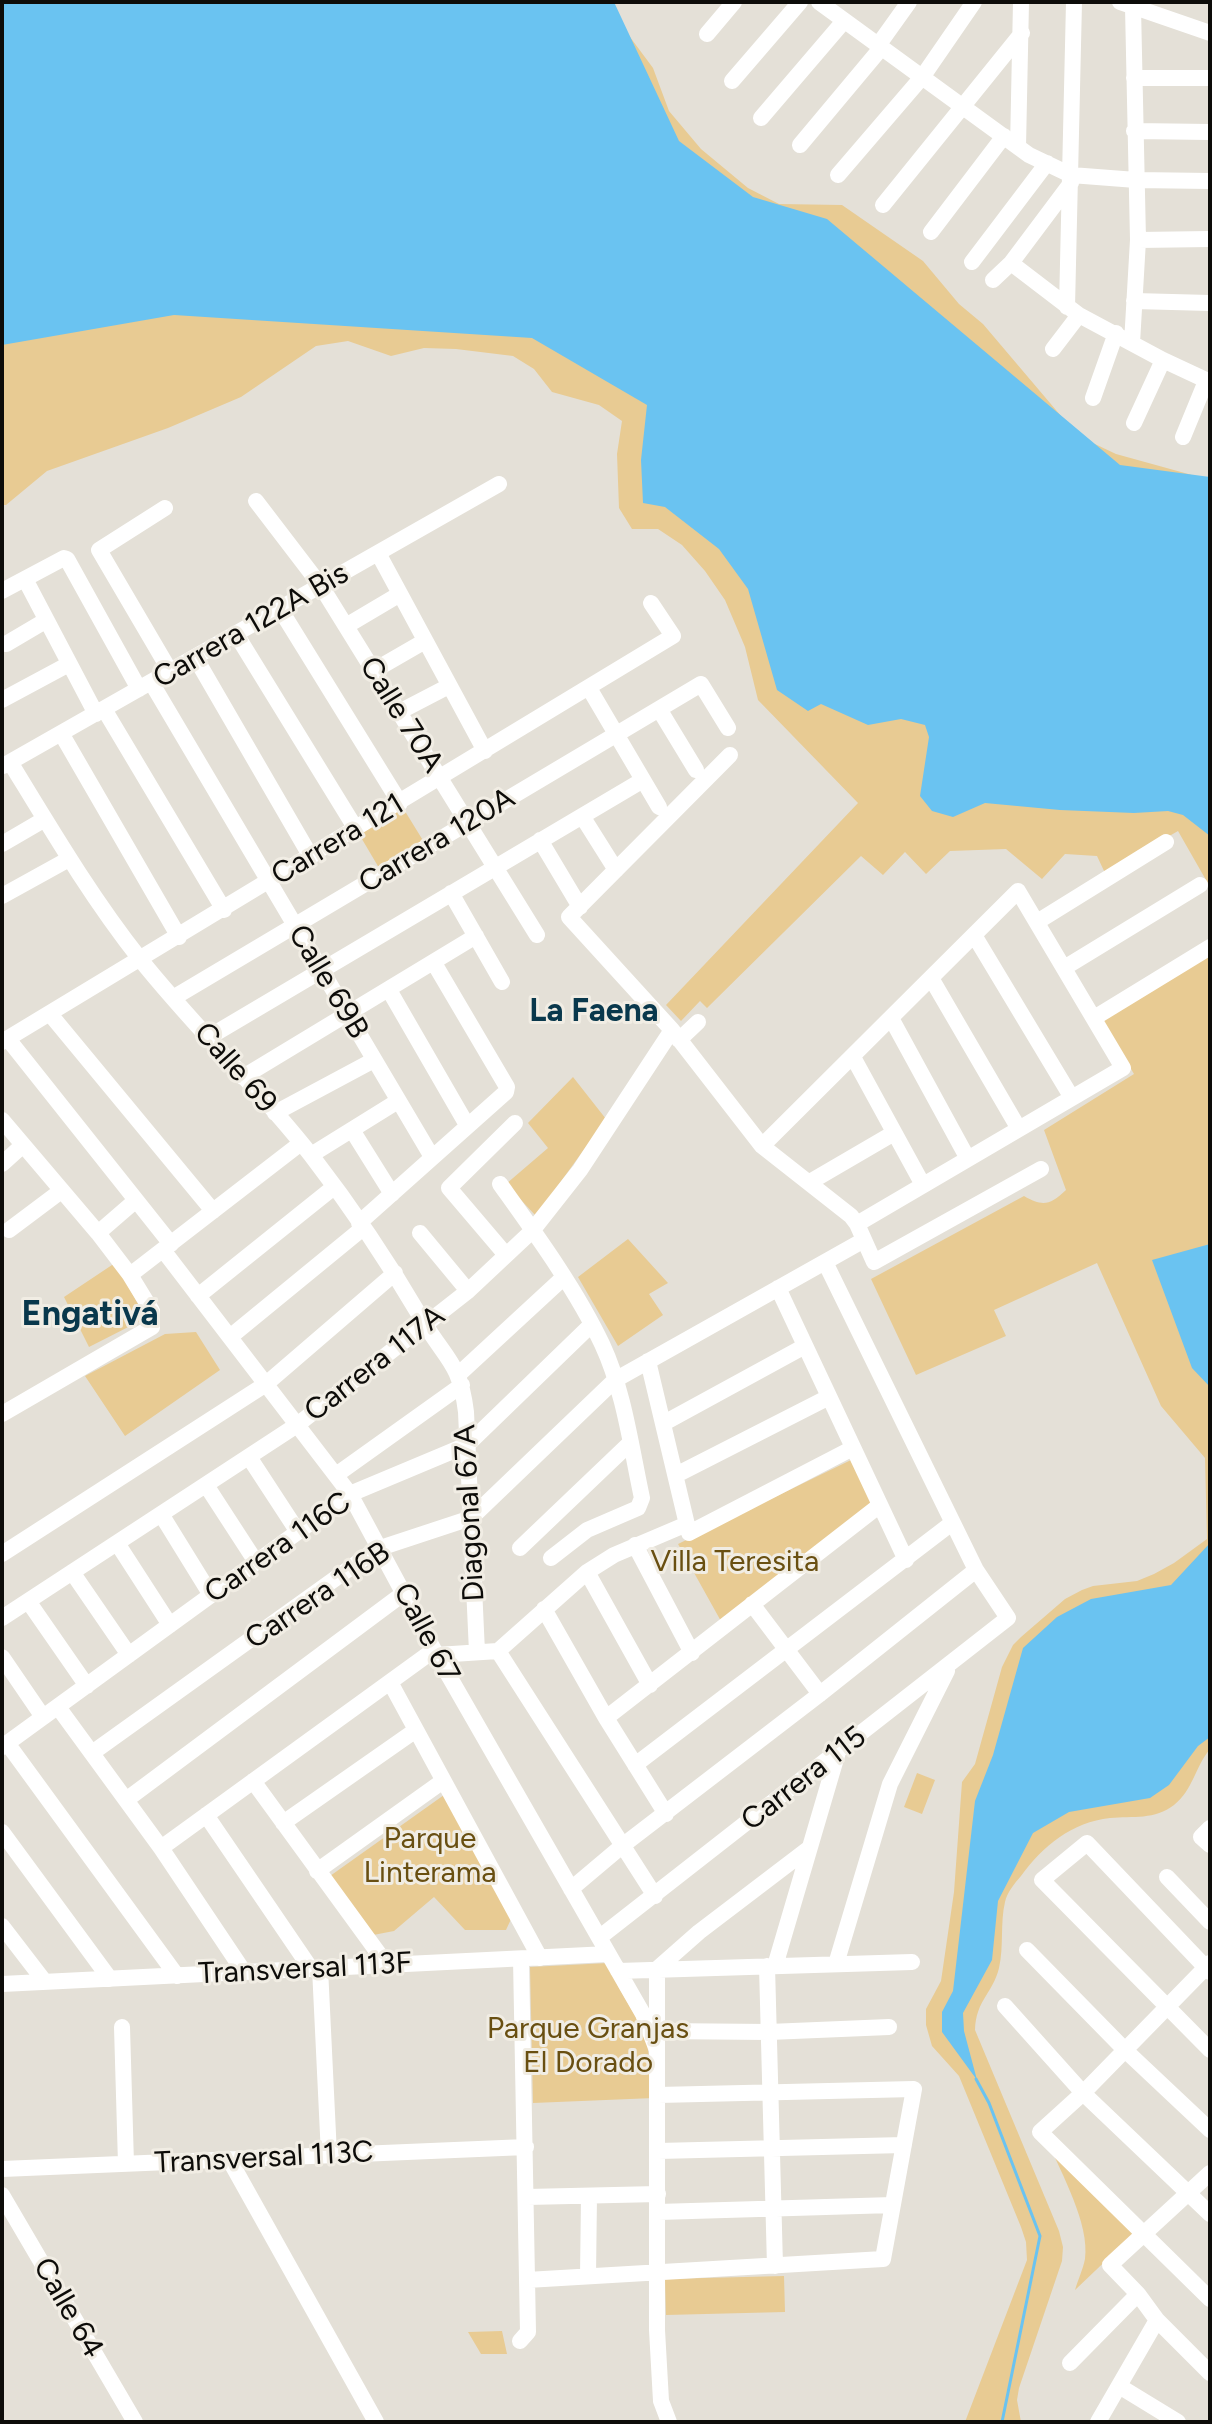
<!DOCTYPE html>
<meta charset="utf-8">
<style>
body{margin:0}
#map{position:relative;width:1212px;height:2424px;overflow:hidden;background:#e4e0d7;font-family:Figtree,sans-serif}
canvas{display:block}
.frame{position:absolute;inset:0;border:4px solid #0d0c09;pointer-events:none}
</style>
<div id="map">
<canvas width="1212" height="2424"></canvas>
<div class="frame"></div>
</div>
<script>
const c = document.querySelector('canvas').getContext('2d');
c.lineJoin = 'round';
function fill(path, color) {
  c.fillStyle = color;
  c.fill(path, 'evenodd');
}
function strokePath(path, color, width, dash) {
  c.strokeStyle = color;
  c.lineWidth = width;
  c.lineCap = dash ? 'butt' : 'round';
  c.setLineDash(dash || []);
  c.stroke(path);
}
function label(font, color, halo, rows, align = 'center') {
  c.font = font + ' Figtree,sans-serif';
  c.lineWidth = 6;
  c.setLineDash([]);
  c.textBaseline = 'middle';
  c.strokeStyle = halo;
  c.fillStyle = color;
  for (const [text, x, y, turn = 0] of rows) {
    c.save();
    c.translate(x, y);
    c.rotate((+turn || 0) * Math.PI / 180);
    c.textAlign = isNaN(turn) ? turn : align;
    if (halo) c.strokeText(text, 0, 0);
    c.fillText(text, 0, 0);
    c.restore();
  }
}
fill(new Path2D(`
 M 2,2 L 630,37 L 653,68 L 669,111 L 701,149 L 748,188 L 779,204 L 842,205 L 923,261 L 959,304 L 983,324 L 1078,436 L 1116,454 L 1210,480 L 1210,887 L 1178,831 L 1105,873 L 1097,856 L 1065,854 L 1042,879 L 1006,849 L 950,851 L 926,874 L 905,852 L 883,875 L 861,856 L 707,1008 L 700,1001 L 681,1021 L 666,1005 L 858,803 L 758,700 L 745,647 L 725,600 L 705,571 L 682,545 L 658,529 L 632,529 L 619,508 L 617,454 L 622,421 L 599,405 L 552,392 L 534,369 L 513,356 L 456,349 L 424,348 L 391,356 L 348,341 L 316,346 L 241,397 L 168,428 L 47,471 L 6,505 L 2,505 Z
 M 400,803 L 427,847 L 382,873 L 356,829 Z
 M 1210,954 L 1210,1749 C 1195,1767 1193,1790 1174,1805 C 1155,1820 1133,1816 1110,1818 C 1072,1822 1043,1846 1021,1876 C 1015,1883 1007,1892 1005,1902 C 1000,1923 1004,1947 999,1968 C 993,1993 976,2000 975,2030 L 1059,2231 L 1063,2247 L 1062,2261 L 1019,2388 L 1017,2400 L 1021,2422 L 965,2422 L 1027,2260 L 1026,2242 L 1021,2227 L 959,2076 L 932,2046 L 926,2025 L 926,2009 L 941,1981 L 954,1892 L 962,1782 L 975,1764 L 1002,1667 L 1013,1645 L 1021,1637 L 1065,1599 L 1082,1590 L 1093,1586 L 1137,1581 L 1154,1574 L 1174,1563 L 1207,1539 L 1205,1458 L 1161,1406 L 1097,1263 L 994,1310 L 1006,1336 L 916,1375 L 871,1279 L 1024,1196 C 1043,1207 1050,1205 1066,1190 L 1044,1130 L 1134,1074 L 1103,1021 Z
 M 573,1077 L 606,1119 L 536,1216 L 506,1184 L 548,1148 L 528,1123 Z
 M 628,1239 L 668,1283 L 649,1294 L 663,1315 L 618,1346 L 578,1277 Z
 M 115,1263 L 146,1318 L 89,1347 L 64,1297 Z
 M 196,1332 L 220,1370 L 125,1436 L 85,1376 L 165,1334 Z
 M 851,1460 L 873,1506 L 722,1623 L 678,1544 Z
 M 917,1773 L 935,1780 L 922,1814 L 904,1807 Z
 M 444,1795 L 512,1917 L 506,1930 L 465,1930 L 434,1897 L 394,1931 L 368,1936 L 330,1876 Z
 M 608,1963 L 619,1988 L 646,2034 L 654,2098 L 533,2103 L 530,1967 Z
 M 1048,2142 L 1138,2230 L 1075,2290 C 1078,2280 1083,2269 1085,2259 C 1090,2224 1061,2173 1048,2142 Z
 M 784,2276 L 785,2312 L 666,2315 L 665,2279 Z
 M 502,2331 L 507,2354 L 481,2354 L 468,2332 Z`), '#e8cb93');
fill(new Path2D(`
 M 2,2 L 614,2 L 679,141 L 753,197 L 827,219 L 1120,465 L 1210,477 L 1210,836 L 1183,815 L 1168,811 L 1134,813 L 1060,810 L 985,803 L 953,817 L 932,811 L 920,796 L 929,737 L 925,725 L 901,719 L 868,725 L 821,704 L 808,711 L 777,690 L 748,589 L 719,549 L 665,507 L 643,503 L 641,460 L 647,405 L 532,338 L 174,315 L 2,345 Z
 M 1210,1244 L 1210,1387 L 1192,1368 L 1152,1260 Z
 M 1210,1543 L 1210,1737 L 1198,1746 L 1169,1785 L 1150,1798 L 1069,1812 L 1033,1833 L 998,1901 L 992,1960 L 963,2013 L 964,2031 L 977,2080 L 942,2032 L 942,2012 L 953,1991 L 975,1801 L 993,1755 L 1023,1648 L 1057,1617 L 1091,1599 L 1171,1585 Z`), '#6ac3f1');
strokePath(new Path2D(`
 M 976,2079 L 989,2103 L 1040,2236 L 1002,2422`), '#6ac3f1', 3);
strokePath(new Path2D(`
 M 819,2 L 1029,155 L 1071,175 L 1136,180 L 1210,181
 M 1120,2 L 1210,33
 M 707,34 L 734,2
 M 879,44 L 909,2
 M 1134,78 L 1210,78
 M 732,81 L 800,2
 M 761,118 L 844,21
 M 1134,131 L 1210,132
 M 800,145 L 882,47
 M 1018,147 L 1021,2
 M 838,175 L 923,76 L 974,2
 M 883,205 L 1022,33
 M 931,232 L 1004,136
 M 1138,240 L 1210,239
 M 972,262 L 1047,163
 M 1011,263 L 1079,315 L 1163,360 L 1210,382
 M 993,280 L 1011,263 L 1071,183
 M 1134,301 L 1210,303
 M 1067,307 L 1074,2
 M 1132,343 L 1138,240 L 1133,7
 M 1053,349 L 1079,315
 M 1093,398 L 1116,333
 M 1134,423 L 1163,360
 M 1183,437 L 1206,381
 M 256,501 L 321,586 L 537,935
 M 165,508 L 99,550 L 170,671
 M 378,553 L 485,751
 M 25,579 L 96,714
 M 2,591 L 64,558 L 67,559 L 139,689
 M 280,609 L 400,803
 M 346,626 L 400,594
 M 236,634 L 356,829
 M 6,644 L 45,621
 M 195,657 L 311,857
 M 373,671 L 425,641
 M 151,682 L 432,1157
 M 589,688 L 659,807
 M 2,700 L 69,664
 M 104,709 L 224,910
 M 659,709 L 696,770
 M 399,712 L 449,686
 M 61,733 L 179,937
 M 730,755 L 569,917 L 672,1030 L 762,1146 L 851,1216 L 857,1224 L 874,1262 L 1041,1169
 M 10,762 C 51,829 91,897 140,959 C 194,1027 258,1087 311,1155 C 352,1208 389,1263 423,1321 C 446,1360 460,1362 466,1412 L 477,1652
 M 3,766 L 499,484
 M 582,816 L 616,870
 M 540,840 L 580,907
 M 2,844 L 45,819
 M 451,893 L 502,982
 M 2,896 L 69,859
 M 1037,922 L 1166,842
 M 974,935 L 1072,1098
 M 1064,968 L 1200,885
 M 931,978 L 1019,1129
 M 389,990 L 467,1125
 M 173,998 L 701,684 L 728,728
 M 50,1014 L 213,1211
 M 891,1018 L 968,1159
 M 1094,1018 L 1210,947
 M 209,1037 L 643,780
 M 8,1039 L 171,1244
 M 679,1040 L 698,1022
 M 2,1042 L 673,636 L 651,603
 M 853,1057 L 923,1185
 M 243,1077 L 476,936
 M 275,1113 L 374,1060
 M 2,1120 L 98,1233 L 130,1275 L 152,1311 L 152,1327 L 2,1414
 M 352,1130 L 392,1194
 M 762,1146 L 1018,891 L 1123,1068 L 857,1224
 M 311,1155 L 398,1101
 M 2,1164 L 23,1145
 M 810,1182 L 894,1133
 M 500,1184 C 535,1233 576,1289 602,1344 C 624,1391 631,1447 642,1498 L 638,1508 L 587,1530 L 551,1558
 M 359,1223 L 506,1092 L 507,1087 L 434,963
 M 9,1230 L 61,1191
 M 98,1233 L 135,1201
 M 420,1233 L 468,1291
 M 163,1250 L 350,1494 L 434,1650 L 643,2014 L 657,2050
 M 506,1255 L 449,1188 L 515,1123
 M 130,1275 L 301,1143
 M 778,1288 L 906,1560
 M 198,1296 L 334,1187
 M 230,1337 L 363,1228
 M 648,1361 L 689,1533 L 853,1448
 M 459,1374 L 563,1278
 M 664,1423 L 805,1346
 M 249,1457 L 298,1532
 M 336,1475 L 462,1385
 M 676,1475 L 829,1397
 M 206,1485 L 256,1562
 M 161,1514 L 211,1595
 M 117,1543 L 170,1625
 M 635,1545 L 692,1653
 M 520,1548 L 630,1443
 M 2,1554 L 266,1384 L 395,1273
 M 72,1572 L 129,1655
 M 587,1572 L 650,1685
 M 28,1601 L 87,1686
 M 752,1604 L 820,1694
 M 544,1609 L 606,1718 L 666,1814
 M 2,1618 L 297,1425 L 468,1291 L 532,1231 L 580,1170 L 672,1030
 M 498,1651 L 655,1896
 M 437,1655 L 498,1651 L 587,1572 L 614,1555 L 687,1524
 M 2,1657 L 43,1717
 M 390,1682 L 540,1958
 M 58,1707 L 161,1848 L 244,1972
 M 606,1718 L 880,1505
 M 7,1743 L 177,1976
 M 2,1747 L 350,1494 L 467,1445 L 591,1325
 M 92,1753 L 371,1553 L 380,1548 L 471,1518 L 615,1380 L 864,1240
 M 635,1765 L 952,1523
 M 253,1781 L 387,1965
 M 126,1800 L 404,1593
 M 206,1815 L 311,1969
 M 283,1823 L 416,1730
 M 1210,1828 L 1201,1837 L 1210,1845
 M 2,1832 L 110,1979
 M 161,1848 L 434,1650
 M 317,1871 L 443,1781
 M 1167,1877 L 1210,1922
 M 571,1889 L 622,1846 L 820,1694 L 976,1570
 M 2,1926 L 45,1982
 M 600,1937 L 1008,1618 L 976,1570 L 825,1262
 M 1027,1950 L 1125,2050 L 1210,2130
 M 1210,1963 L 1083,2093 L 1040,2132 L 1210,2299
 M 836,1964 L 890,1784 L 947,1671
 M 767,1966 L 775,2266
 M 775,1966 L 838,1752
 M 320,1968 L 329,2155
 M 657,1969 L 657,2330 L 661,2401 L 669,2422
 M 657,1969 L 699,1932 L 808,1849
 M 618,1971 L 912,1962
 M 1210,1972 L 1087,1843 L 1042,1880 L 1210,2050
 M 2,1984 L 608,1954
 M 1005,2006 L 1083,2093 L 1210,2214
 M 122,2027 L 126,2164
 M 657,2031 L 769,2032 L 889,2027
 M 658,2151 L 904,2145
 M 229,2159 L 376,2422
 M 2,2169 L 526,2147
 M 1210,2173 L 1110,2265 L 1138,2294 L 1157,2320 L 1210,2373
 M 2,2195 L 135,2422
 M 527,2197 L 658,2194
 M 658,2212 L 893,2205
 M 588,2276 L 589,2196
 M 527,2280 L 883,2259 L 914,2089 L 658,2095
 M 520,2341 L 528,2332 L 521,1959
 M 1070,2363 L 1138,2294
 M 1119,2386 L 1178,2422
 M 1098,2422 L 1157,2320`), '#fff', 16);
label('30px', '#0d0c09', '#f1ede4', [
 ["Carrera 122A Bis",251,626,-30],
 ["Calle 70A",401,715,58],
 ["Carrera 121",338,840,-31],
 ["Carrera 120A",437,841,-31],
 ["Calle 69B",328,982,59],
 ["Calle 69",235,1068,49],
 ["Carrera 117A",375,1364,-38],
 ["Diagonal 67A",470,1513,-93],
 ["Carrera 116C",278,1548,-35],
 ["Carrera 116B",318,1596,-34],
 ["Calle 67",426,1633,62],
 ["Carrera 115",804,1779,-38],
 ["Transversal 113F",305,1969,-3],
 ["Transversal 113C",264,2158,-3],
 ["Calle 64",68,2308,60]
]);
label('30px', '#694f11', '#f1ede4', [
 ["Villa Teresita",735,1562],
 ["Parque",430,1839],
 ["Linterama",430,1873],
 ["Parque Granjas",588,2029],
 ["El Dorado",588,2063]
]);
label('bold 32px', '#09384c', '#f1ede4', [
 ["La Faena",594,1012]
]);
label('bold 34px', '#09384c', '#f1ede4', [
 ["Engativá",90,1315]
]);
</script>
